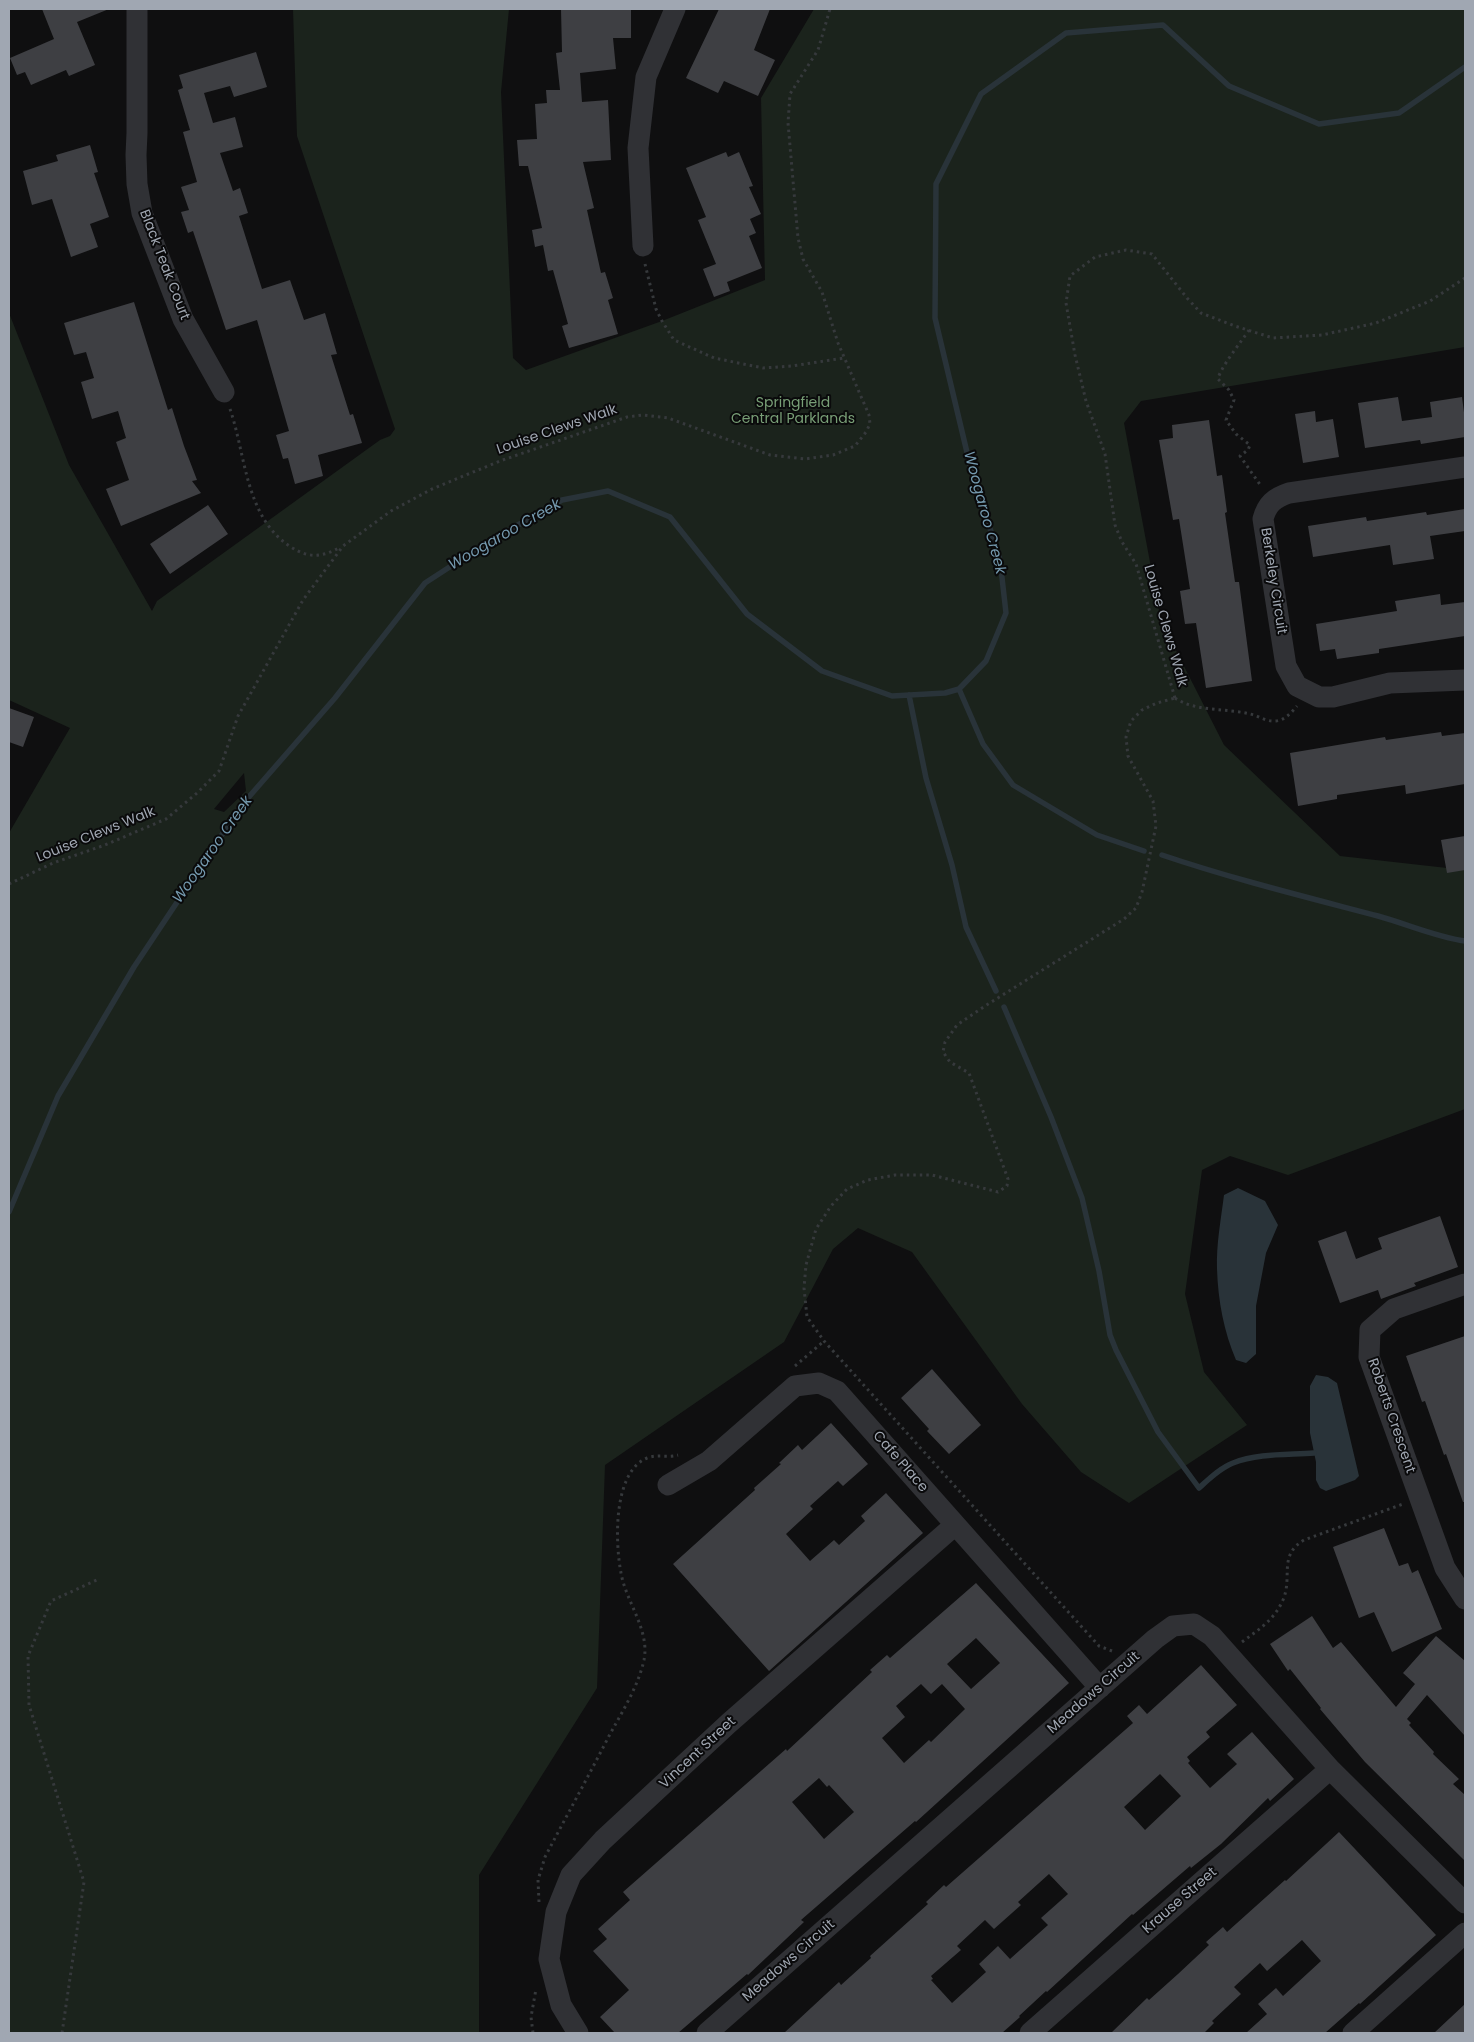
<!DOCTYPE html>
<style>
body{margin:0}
#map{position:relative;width:1474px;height:2042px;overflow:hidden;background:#0f0f10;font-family:Poppins,sans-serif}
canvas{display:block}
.frame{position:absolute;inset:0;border:10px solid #a0a7b2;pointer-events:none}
</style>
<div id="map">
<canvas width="1474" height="2042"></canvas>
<div class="frame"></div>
</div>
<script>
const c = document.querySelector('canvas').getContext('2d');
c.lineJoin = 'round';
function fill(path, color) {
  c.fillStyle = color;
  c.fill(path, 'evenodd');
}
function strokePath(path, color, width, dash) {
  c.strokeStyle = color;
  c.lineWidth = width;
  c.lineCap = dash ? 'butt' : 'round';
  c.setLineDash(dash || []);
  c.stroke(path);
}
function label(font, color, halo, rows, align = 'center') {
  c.font = font + ' Poppins,sans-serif';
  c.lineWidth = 4;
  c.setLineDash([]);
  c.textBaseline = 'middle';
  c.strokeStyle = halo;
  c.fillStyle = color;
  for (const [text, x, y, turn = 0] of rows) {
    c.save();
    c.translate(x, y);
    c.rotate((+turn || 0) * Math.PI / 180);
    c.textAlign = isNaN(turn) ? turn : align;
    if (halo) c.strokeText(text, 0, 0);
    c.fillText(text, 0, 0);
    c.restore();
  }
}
fill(new Path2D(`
 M 293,9 L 509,9 L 501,92 L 513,358 L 526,370 L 662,321 L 765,280 L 761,98 L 814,9 L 1465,9 L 1465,347 L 1141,401 L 1124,423 L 1161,621 L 1224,745 L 1340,856 L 1465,870 L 1465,1109 L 1288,1175 L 1230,1156 L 1202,1170 L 1185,1294 L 1204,1372 L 1247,1425 L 1129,1503 L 1081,1472 L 1022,1404 L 912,1252 L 858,1228 L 833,1249 L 784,1342 L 605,1465 L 597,1688 L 479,1875 L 479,2033 L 9,2033 L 9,833 L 70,728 L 9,700 L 9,313 L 69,465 L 152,611 L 157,601 L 380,440 L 390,436 L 395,429 L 297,136 ZM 244,773 L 246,791 L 224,812 L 214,809 Z`), '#1b231c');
fill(new Path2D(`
 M 1238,1188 L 1265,1201 L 1278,1225 L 1266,1253 L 1256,1306 L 1256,1354 L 1246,1363 L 1236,1360 C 1224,1332 1218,1301 1217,1269 C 1216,1245 1221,1219 1224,1195 Z
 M 1316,1375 L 1328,1377 L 1337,1383 L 1359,1476 L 1355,1480 L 1326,1491 L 1320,1488 L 1316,1480 L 1316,1462 L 1310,1433 L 1310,1386 Z`), '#293339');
strokePath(new Path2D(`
 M 959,689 L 983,744 L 1013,785 L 1097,835 L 1144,851
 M 909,695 L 926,778 L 952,865 L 966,927 L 996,991
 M 1162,855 C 1233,879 1306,897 1378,916 C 1407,924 1436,937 1465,941
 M 1004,1007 L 1051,1117 L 1082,1198 L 1099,1271 L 1110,1335 L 1116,1350 L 1158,1432 L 1199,1488 C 1209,1479 1220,1468 1233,1463 C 1258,1453 1288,1455 1314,1453
 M 9,1212 L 58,1096 L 134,967 L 241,806 L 335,698 L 425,583 L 488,542 L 562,500 L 608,491 L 670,517 L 747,614 L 822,671 L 892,696 L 945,693 L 959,689 L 986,661 L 1006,613 L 1000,560 L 970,465 L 935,318 L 936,184 L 981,94 L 1066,33 L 1163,25 L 1229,86 L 1319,124 L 1399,113 L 1465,67`), '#293339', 5.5);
fill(new Path2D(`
 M 42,9 L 109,9 L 77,22 L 95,65 L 69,76 L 66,70 L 31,85 L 25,72 L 17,75 L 10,58 L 54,39 Z
 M 561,9 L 631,9 L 631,38 L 613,38 L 616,69 L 580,73 L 582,102 L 608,100 L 611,160 L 583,162 L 594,208 L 587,210 L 601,273 L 605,272 L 613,298 L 608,300 L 618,334 L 569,348 L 562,326 L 568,324 L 553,270 L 548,271 L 543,245 L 535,247 L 532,230 L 542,228 L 528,166 L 519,166 L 517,140 L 537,139 L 535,104 L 547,103 L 546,90 L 560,90 L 556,53 L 562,52 Z
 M 719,9 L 770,9 L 754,50 L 775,60 L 758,96 L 724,81 L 718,93 L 686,78 Z
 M 256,52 L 267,87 L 234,97 L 230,86 L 204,93 L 213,123 L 235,117 L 243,147 L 220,153 L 233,191 L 240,188 L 248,213 L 239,216 L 262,289 L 290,280 L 304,320 L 325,313 L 337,354 L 331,355 L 350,415 L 353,414 L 362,443 L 318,455 L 323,476 L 295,484 L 288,458 L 283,459 L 276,435 L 289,431 L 257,320 L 226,330 L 193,231 L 188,233 L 181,212 L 189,210 L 181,187 L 197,182 L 183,132 L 190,130 L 178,90 L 183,88 L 179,75 Z
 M 90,145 L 98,172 L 94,173 L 109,217 L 90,224 L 98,247 L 71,257 L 52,199 L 32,205 L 23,171 L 58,161 L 56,155 Z
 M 726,152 L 728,157 L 739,152 L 753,186 L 749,187 L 761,214 L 750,219 L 756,233 L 749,236 L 762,268 L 727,282 L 730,291 L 714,297 L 703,269 L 716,264 L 698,220 L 706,217 L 686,168 Z
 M 134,302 L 168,410 L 172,408 L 184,446 L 197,480 L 192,481 L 201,493 L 121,526 L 106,489 L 129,480 L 116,442 L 126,438 L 118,411 L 92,419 L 81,382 L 94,378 L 86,352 L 74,355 L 64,323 Z
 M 1398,397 L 1402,421 L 1432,417 L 1430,402 L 1462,397 L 1465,420 L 1465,437 L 1421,444 L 1420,440 L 1365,448 L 1358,403 Z
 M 1315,411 L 1316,422 L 1333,419 L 1339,457 L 1303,463 L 1295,414 Z
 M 1209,420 L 1217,476 L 1222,475 L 1227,512 L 1225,513 L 1235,582 L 1239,582 L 1252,681 L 1206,688 L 1196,623 L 1185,624 L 1180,591 L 1190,589 L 1179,519 L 1173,520 L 1159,440 L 1173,438 L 1172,425 Z
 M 208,505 L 228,534 L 170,574 L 150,544 Z
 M 1465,509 L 1465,531 L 1430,536 L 1434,559 L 1393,565 L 1390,545 L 1313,557 L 1308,526 L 1366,517 L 1367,521 L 1426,512 L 1427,515 Z
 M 1440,594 L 1441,605 L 1465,602 L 1465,636 L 1379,649 L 1379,653 L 1337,659 L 1335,649 L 1320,651 L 1316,624 L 1397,611 L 1395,601 Z
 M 9,708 L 34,717 L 23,747 L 9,742 Z
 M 1441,732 L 1442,736 L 1465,733 L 1465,784 L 1406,794 L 1405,785 L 1337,795 L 1337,799 L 1298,806 L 1290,753 L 1385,737 L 1386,740 Z
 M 1465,836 L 1465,870 L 1447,873 L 1441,840 Z
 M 1440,1216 L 1458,1267 L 1414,1283 L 1416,1286 L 1381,1299 L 1378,1290 L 1340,1303 L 1318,1241 L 1346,1231 L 1356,1259 L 1382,1249 L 1378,1238 Z
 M 1465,1336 L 1465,1502 L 1463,1502 L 1446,1454 L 1444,1455 L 1425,1401 L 1422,1402 L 1406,1356 Z
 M 932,1369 L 981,1425 L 949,1454 L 927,1431 L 929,1429 L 901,1398 Z
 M 831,1423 L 868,1464 L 843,1486 L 838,1481 L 810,1506 L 813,1509 L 786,1534 L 810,1561 L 834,1540 L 839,1545 L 865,1521 L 861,1516 L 886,1493 L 923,1533 L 769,1671 L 673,1564 L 755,1490 L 754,1488 L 781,1464 L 779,1463 L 798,1445 L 802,1450 Z
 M 1384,1528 L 1399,1566 L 1408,1563 L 1412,1573 L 1418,1570 L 1442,1629 L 1392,1652 L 1374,1612 L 1359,1618 L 1333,1547 Z
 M 976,1583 L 1069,1683 L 916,1822 L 915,1821 L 801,1920 L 804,1922 L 748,1975 L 747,1974 L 678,2033 L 615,2033 L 600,2017 L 629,1990 L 593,1951 L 607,1939 L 598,1929 L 630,1900 L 623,1892 L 786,1749 L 787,1751 L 872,1672 L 870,1670 L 887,1655 L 890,1658 ZM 976,1638 L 1000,1663 L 971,1689 L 947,1664 ZM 921,1684 L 931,1694 L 942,1684 L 965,1709 L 931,1742 L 929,1740 L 904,1763 L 882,1738 L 905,1717 L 896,1706 ZM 819,1778 L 827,1787 L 829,1785 L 854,1812 L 824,1839 L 792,1802 Z
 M 1312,1616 L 1333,1648 L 1341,1642 L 1396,1707 L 1415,1684 L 1403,1673 L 1436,1636 L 1465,1661 L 1465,1736 L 1427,1695 L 1407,1719 L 1411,1723 L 1409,1725 L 1434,1752 L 1433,1754 L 1459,1779 L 1453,1784 L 1465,1795 L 1465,1861 L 1365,1762 L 1320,1709 L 1321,1708 L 1290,1669 L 1288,1671 L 1270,1644 Z
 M 1201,1665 L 1237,1705 L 1206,1732 L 1210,1737 L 1187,1757 L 1190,1761 L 1188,1763 L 1210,1788 L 1237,1764 L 1227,1754 L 1252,1732 L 1294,1779 L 1270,1801 L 1268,1798 L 1221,1844 L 1191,1868 L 1190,1866 L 1133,1915 L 1132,1914 L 1047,1992 L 1046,1991 L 1019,2016 L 1020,2017 L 1002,2033 L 784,2033 L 839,1982 L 841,1985 L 871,1958 L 870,1956 L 928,1904 L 926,1902 L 944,1885 L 946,1887 L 1133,1723 L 1127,1716 L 1139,1705 L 1147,1714 ZM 1160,1774 L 1181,1796 L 1145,1830 L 1124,1807 ZM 1049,1874 L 1068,1894 L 1041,1918 L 1048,1925 L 1010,1959 L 998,1946 L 979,1964 L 986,1972 L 952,2003 L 931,1980 L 933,1979 L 931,1976 L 961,1950 L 957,1946 L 985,1920 L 994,1929 L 1021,1905 L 1018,1902 Z
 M 1339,1832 L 1436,1935 L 1360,2004 L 1359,2003 L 1325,2033 L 1246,2033 L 1267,2014 L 1258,2004 L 1276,1988 L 1283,1996 L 1321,1961 L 1302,1940 L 1267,1971 L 1260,1963 L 1234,1987 L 1241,1994 L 1212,2021 L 1214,2023 L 1204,2033 L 1111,2033 L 1147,1998 L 1149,2000 L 1178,1974 L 1209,1945 L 1206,1942 L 1223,1927 L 1227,1932 L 1285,1880 L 1286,1881 Z
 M 1465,2004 L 1465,2033 L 1434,2033 Z`), '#3e3f43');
strokePath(new Path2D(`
 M 645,264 L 656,309 L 662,321 L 674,340 L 714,358 L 763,368 L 792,366 L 844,358
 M 1249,330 C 1241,342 1220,368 1218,379 L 1229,390 L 1234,400 L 1226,420 L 1236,434 L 1250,445 L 1248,450 L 1240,456 L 1261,486
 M 230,409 C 246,455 245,518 291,547 C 310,559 322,557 341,547
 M 1175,698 L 1136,564 L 1122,542 L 1115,525 L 1105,454 L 1086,401 L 1075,355 L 1066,303 L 1070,276 L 1095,257 L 1126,250 L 1152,254 L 1187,298 L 1201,313 L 1235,326 L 1273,338 L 1322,335 L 1376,323 L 1430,301 L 1465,278
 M 1175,698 C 1196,712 1226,708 1250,714 C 1259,716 1266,722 1276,721 C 1285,720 1291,713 1297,706
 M 9,884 L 53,863 L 105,845 L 166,819 L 197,793 L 219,771 L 238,716 L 303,600 L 343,546 L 391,511 L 432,489 L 500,461 L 627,417 L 643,415 L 668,418 L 770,455 L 805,459 L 833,455 L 855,446 L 866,432 L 870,424 L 869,415 L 838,343 L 822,292 L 803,259 L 798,238 L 788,123 L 790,94 L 818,50 L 830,9
 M 795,1366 L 824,1341
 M 1242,1642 C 1258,1630 1273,1621 1282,1602 C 1294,1578 1277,1556 1304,1540 L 1403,1504
 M 1112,1651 L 1099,1646 L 824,1341 L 807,1317 L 804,1288 L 806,1265 L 816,1229 L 831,1206 L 847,1189 L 868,1180 L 895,1175 L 932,1175 L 998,1192 L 1007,1186 L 1008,1179 L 969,1073 L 950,1062 L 943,1052 L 945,1042 L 957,1025 L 985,1006 L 1124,919 L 1136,908 L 1142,892 L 1156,826 L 1153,801 L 1128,756 L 1126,737 L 1131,721 L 1142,710 L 1157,703 L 1175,698
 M 539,1902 L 538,1880 L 545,1857 C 566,1817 588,1777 609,1736 C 622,1712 638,1687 644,1660 C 650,1630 626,1602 621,1573 C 615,1542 613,1472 647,1458 C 657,1454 668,1458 678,1455
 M 62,2033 L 84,1882 L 29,1705 L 28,1656 L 51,1601 L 99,1579
 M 533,2033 L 531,2017 L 536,1989`), '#36393c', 3, [2.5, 4]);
strokePath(new Path2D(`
 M 137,9 L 137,133 L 136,155 L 137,184 L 142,213 L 183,319 L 224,392
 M 643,246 L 638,148 L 646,77 L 675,9
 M 1465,467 L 1289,493 C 1274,498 1267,504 1263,519 L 1286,666 L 1297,686 L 1319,697 L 1333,697 L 1390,683 L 1465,680
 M 1465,1284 L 1394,1309 L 1370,1330 L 1369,1357 L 1445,1568 L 1465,1599
 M 668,1485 L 709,1461 L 795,1386 L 819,1383 L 837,1391 L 1100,1688
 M 578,2033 L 561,2005 L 549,1959 L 556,1912 L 571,1875 L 603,1840 L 729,1723 L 955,1525
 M 707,2033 L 1155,1639 L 1173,1626 L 1194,1624 L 1212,1636 L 1330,1769 L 1465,1903
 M 1030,2033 L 1330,1769
 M 1353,2033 L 1465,1933`), '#303135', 21);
label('14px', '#a0a7b2', '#0a0a0b', [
 ["Black Teak Court",164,265,69],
 ["Louise Clews Walk",557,430,-19],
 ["Berkeley Circuit",1273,581,81],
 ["Louise Clews Walk",1165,626,74],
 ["Louise Clews Walk",96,835,-22],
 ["Roberts Crescent",1391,1416,71],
 ["Cafe Place",900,1462,49],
 ["Meadows Circuit",1094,1693,-41],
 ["Vincent Street",698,1753,-43],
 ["Krause Street",1180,1901,-41],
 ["Meadows Circuit",789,1961,-41]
]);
label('14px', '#789e76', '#0a0a0b', [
 ["Springfield",793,403],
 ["Central Parklands",793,419]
]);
label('italic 15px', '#759aaf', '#0a0a0b', [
 ["Woogaroo Creek",984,513,75],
 ["Woogaroo Creek",505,535,-30],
 ["Woogaroo Creek",213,850,-55]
]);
</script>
